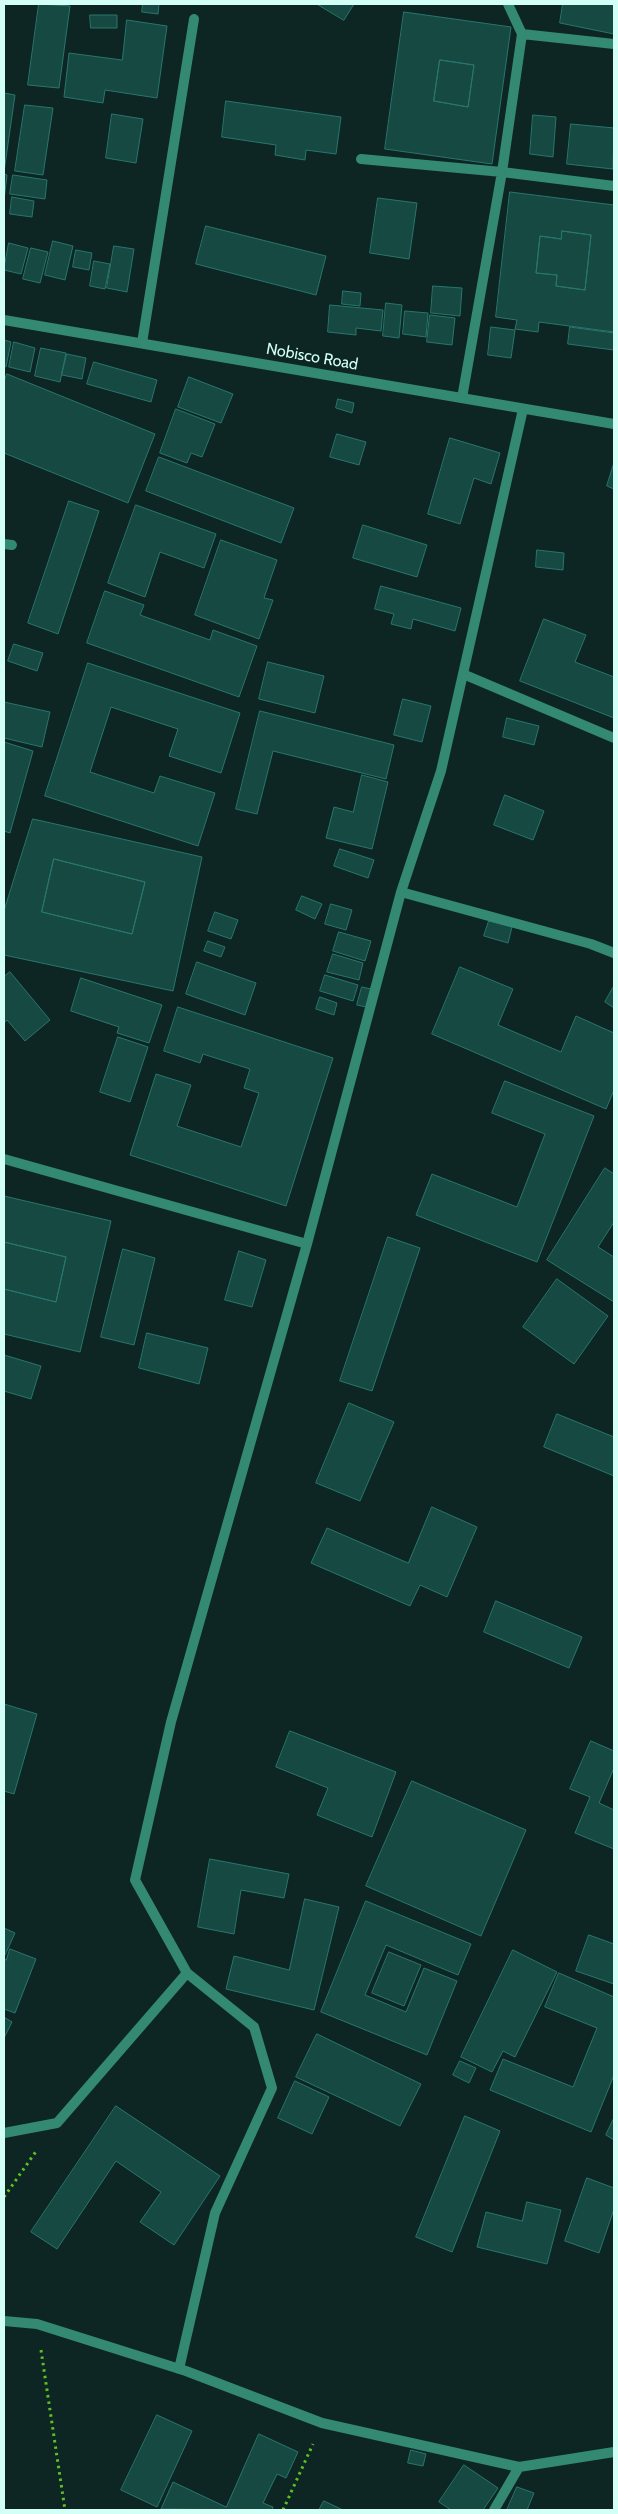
<!DOCTYPE html>
<style>
body{margin:0}
#map{position:relative;width:618px;height:2514px;overflow:hidden;background:#0d2623;font-family:Cabin,sans-serif}
canvas{display:block}
.frame{position:absolute;inset:0;border:5px solid #d2fff6;pointer-events:none}
</style>
<div id="map">
<canvas width="618" height="2514"></canvas>
<div class="frame"></div>
</div>
<script>
const c = document.querySelector('canvas').getContext('2d');
c.lineJoin = 'round';
function fill(path, color) {
  c.fillStyle = color;
  c.fill(path, 'evenodd');
}
function strokePath(path, color, width, dash) {
  c.strokeStyle = color;
  c.lineWidth = width;
  c.lineCap = dash ? 'butt' : 'round';
  c.setLineDash(dash || []);
  c.stroke(path);
}
function label(font, color, halo, rows, align = 'center') {
  c.font = font + ' Cabin,sans-serif';
  c.lineWidth = 4.5;
  c.setLineDash([]);
  c.textBaseline = 'middle';
  c.strokeStyle = halo;
  c.fillStyle = color;
  for (const [text, x, y, turn = 0] of rows) {
    c.save();
    c.translate(x, y);
    c.rotate((+turn || 0) * Math.PI / 180);
    c.textAlign = isNaN(turn) ? turn : align;
    if (halo) c.strokeText(text, 0, 0);
    c.fillText(text, 0, 0);
    c.restore();
  }
}
const building = new Path2D(`
 M 39,4 L 70,6 L 59,88 L 28,85 Z
 M 143,4 L 159,4 L 158,14 L 142,12 Z
 M 317,4 L 354,4 L 344,20 Z
 M 563,4 L 614,4 L 614,34 L 560,23 Z
 M 404,12 L 511,27 L 492,164 L 385,149 ZM 440,60 L 474,65 L 468,107 L 434,101 Z
 M 90,15 L 117,15 L 117,28 L 91,28 Z
 M 127,20 L 167,26 L 157,98 L 105,90 L 103,103 L 64,97 L 69,53 L 122,60 Z
 M 440,60 L 474,65 L 468,107 L 434,101 Z
 M 4,93 L 15,95 L 4,172 Z
 M 226,101 L 341,117 L 336,154 L 306,150 L 305,160 L 275,155 L 276,145 L 222,137 Z
 M 25,105 L 53,108 L 43,175 L 15,171 Z
 M 112,114 L 143,119 L 136,163 L 106,158 Z
 M 533,115 L 556,117 L 553,157 L 530,154 Z
 M 571,124 L 614,128 L 613,169 L 567,164 Z
 M 4,174 L 7,175 L 4,200 Z
 M 13,175 L 47,180 L 45,199 L 10,194 Z
 M 510,192 L 614,205 L 614,332 L 539,322 L 538,332 L 515,329 L 517,320 L 496,317 ZM 562,231 L 591,235 L 585,290 L 556,286 L 557,275 L 536,273 L 540,236 L 561,239 Z
 M 12,197 L 34,201 L 32,217 L 10,214 Z
 M 378,198 L 417,203 L 409,259 L 370,253 Z
 M 206,226 L 326,256 L 316,295 L 196,264 Z
 M 562,231 L 591,235 L 585,290 L 556,286 L 557,275 L 536,273 L 540,236 L 561,239 Z
 M 53,241 L 73,246 L 65,280 L 45,275 Z
 M 9,243 L 28,248 L 21,274 L 4,270 Z
 M 114,246 L 134,249 L 127,292 L 107,288 Z
 M 31,248 L 48,252 L 40,283 L 23,279 Z
 M 76,250 L 92,253 L 89,270 L 73,267 Z
 M 94,261 L 110,264 L 105,289 L 90,286 Z
 M 433,286 L 462,288 L 460,316 L 431,313 Z
 M 343,291 L 361,293 L 360,306 L 342,304 Z
 M 386,303 L 402,305 L 399,338 L 383,336 Z
 M 330,305 L 383,310 L 381,331 L 356,328 L 356,335 L 328,332 Z
 M 405,311 L 428,313 L 426,337 L 403,334 Z
 M 430,315 L 455,318 L 452,345 L 427,342 Z
 M 491,327 L 515,330 L 511,358 L 488,355 Z
 M 570,327 L 614,333 L 614,350 L 568,344 Z
 M 4,340 L 11,342 L 6,367 L 4,366 Z
 M 14,342 L 35,348 L 30,372 L 9,367 Z
 M 41,348 L 66,353 L 60,382 L 35,376 Z
 M 67,354 L 86,358 L 82,379 L 62,375 Z
 M 94,362 L 157,380 L 151,402 L 87,384 Z
 M 7,374 L 155,434 L 128,503 L 4,453 L 4,382 Z
 M 189,377 L 233,394 L 221,423 L 178,407 Z
 M 338,399 L 354,403 L 352,413 L 336,408 Z
 M 176,409 L 215,424 L 202,457 L 191,453 L 187,463 L 160,453 Z
 M 337,434 L 366,442 L 359,465 L 330,457 Z
 M 450,438 L 500,453 L 491,484 L 474,478 L 460,524 L 428,514 Z
 M 159,457 L 294,508 L 281,543 L 146,491 Z
 M 614,463 L 614,489 L 607,486 Z
 M 69,501 L 99,511 L 58,634 L 28,623 Z
 M 136,505 L 216,534 L 204,568 L 160,552 L 145,597 L 108,583 Z
 M 363,525 L 427,545 L 417,577 L 353,558 Z
 M 221,540 L 277,560 L 264,598 L 273,600 L 259,639 L 195,615 Z
 M 537,550 L 564,553 L 563,570 L 536,567 Z
 M 381,586 L 461,608 L 455,631 L 413,619 L 411,629 L 391,624 L 394,614 L 375,609 Z
 M 105,591 L 144,605 L 140,615 L 210,640 L 213,630 L 257,646 L 239,697 L 87,643 Z
 M 544,619 L 586,635 L 575,662 L 614,677 L 614,718 L 520,681 Z
 M 14,644 L 43,653 L 37,671 L 8,661 Z
 M 268,662 L 324,676 L 315,713 L 259,699 Z
 M 88,663 L 240,713 L 221,773 L 169,756 L 178,729 L 111,707 L 90,772 L 154,793 L 160,776 L 215,793 L 198,846 L 45,796 Z
 M 403,699 L 431,706 L 422,742 L 394,735 Z
 M 4,702 L 50,712 L 42,747 L 4,738 Z
 M 260,711 L 394,745 L 386,779 L 273,751 L 257,814 L 236,809 Z
 M 507,718 L 539,726 L 534,745 L 503,737 Z
 M 4,742 L 33,751 L 10,833 L 4,831 Z
 M 362,775 L 388,782 L 372,849 L 326,838 L 334,807 L 353,812 Z
 M 505,795 L 544,811 L 533,840 L 494,825 Z
 M 33,819 L 202,857 L 173,991 L 4,955 L 4,911 ZM 54,859 L 145,882 L 132,934 L 42,912 Z
 M 340,849 L 374,860 L 368,878 L 334,866 Z
 M 54,859 L 145,882 L 132,934 L 42,912 Z
 M 302,896 L 322,904 L 315,919 L 296,910 Z
 M 331,904 L 352,910 L 346,930 L 325,924 Z
 M 215,912 L 238,920 L 231,939 L 208,931 Z
 M 489,921 L 512,927 L 508,943 L 484,936 Z
 M 339,932 L 371,941 L 365,961 L 333,951 Z
 M 208,941 L 225,947 L 221,957 L 204,951 Z
 M 333,954 L 363,963 L 359,980 L 327,972 Z
 M 197,962 L 256,983 L 245,1015 L 186,994 Z
 M 460,967 L 513,989 L 498,1025 L 561,1052 L 576,1016 L 614,1033 L 614,1090 L 606,1109 L 432,1034 Z
 M 10,972 L 50,1020 L 25,1041 L 7,1020 L 4,1023 L 4,977 Z
 M 325,975 L 358,985 L 353,1001 L 320,991 Z
 M 81,978 L 162,1005 L 149,1043 L 117,1033 L 119,1027 L 71,1011 Z
 M 614,986 L 614,1008 L 605,1002 Z
 M 362,987 L 371,989 L 366,1007 L 357,1005 Z
 M 320,997 L 337,1003 L 334,1015 L 316,1009 Z
 M 178,1007 L 333,1058 L 286,1206 L 130,1155 L 156,1074 L 191,1085 L 177,1126 L 241,1147 L 259,1093 L 244,1088 L 250,1069 L 203,1054 L 200,1063 L 164,1051 Z
 M 118,1037 L 148,1047 L 130,1102 L 100,1092 Z
 M 505,1081 L 594,1116 L 537,1262 L 416,1215 L 432,1174 L 517,1207 L 545,1134 L 492,1113 Z
 M 605,1168 L 614,1174 L 614,1222 L 598,1247 L 614,1257 L 614,1302 L 547,1260 Z
 M 4,1196 L 111,1221 L 80,1352 L 4,1334 L 4,1289 L 56,1302 L 66,1257 L 4,1242 Z
 M 388,1237 L 420,1248 L 372,1391 L 340,1381 Z
 M 4,1242 L 66,1257 L 56,1302 L 4,1289 Z
 M 123,1249 L 155,1258 L 134,1345 L 101,1337 Z
 M 239,1251 L 266,1260 L 252,1307 L 225,1300 Z
 M 557,1279 L 608,1316 L 574,1364 L 523,1327 Z
 M 147,1333 L 208,1348 L 199,1384 L 139,1368 Z
 M 4,1355 L 41,1366 L 31,1399 L 4,1391 Z
 M 349,1403 L 394,1422 L 360,1501 L 316,1483 Z
 M 557,1414 L 614,1437 L 614,1476 L 544,1447 Z
 M 432,1507 L 477,1527 L 447,1597 L 420,1585 L 410,1606 L 311,1563 L 327,1528 L 408,1563 Z
 M 496,1601 L 582,1637 L 569,1668 L 484,1632 Z
 M 4,1704 L 37,1714 L 14,1794 L 4,1791 Z
 M 290,1731 L 396,1772 L 372,1837 L 317,1815 L 328,1788 L 276,1767 Z
 M 591,1741 L 614,1751 L 614,1768 L 599,1803 L 614,1810 L 614,1849 L 575,1833 L 590,1797 L 570,1789 Z
 M 412,1781 L 526,1830 L 481,1936 L 366,1886 Z
 M 210,1859 L 289,1874 L 284,1898 L 241,1890 L 234,1934 L 198,1927 Z
 M 305,1899 L 339,1907 L 314,2010 L 226,1989 L 234,1956 L 289,1970 Z
 M 366,1901 L 471,1944 L 458,1975 L 386,1945 L 365,1995 L 406,2012 L 424,1968 L 457,1981 L 427,2055 L 321,2012 Z
 M 4,1928 L 15,1933 L 5,1955 L 4,1954 Z
 M 589,1935 L 614,1944 L 614,1984 L 576,1971 Z
 M 10,1949 L 36,1959 L 15,2013 L 4,2009 L 4,1959 L 6,1960 Z
 M 513,1950 L 557,1972 L 515,2057 L 503,2051 L 492,2072 L 461,2057 Z
 M 389,1952 L 421,1965 L 404,2006 L 372,1993 Z
 M 559,1973 L 614,1997 L 614,2075 L 591,2132 L 490,2090 L 503,2059 L 573,2087 L 597,2028 L 545,2007 Z
 M 4,2017 L 12,2022 L 4,2038 Z
 M 317,2034 L 421,2084 L 400,2126 L 296,2077 Z
 M 460,2061 L 476,2068 L 469,2083 L 453,2075 Z
 M 295,2081 L 329,2097 L 312,2134 L 278,2118 Z
 M 116,2106 L 220,2176 L 174,2245 L 140,2222 L 161,2192 L 116,2161 L 57,2249 L 31,2232 Z
 M 465,2116 L 500,2131 L 452,2252 L 416,2237 Z
 M 614,2118 L 614,2140 L 606,2135 Z
 M 587,2178 L 614,2188 L 614,2209 L 599,2253 L 565,2241 Z
 M 527,2202 L 561,2210 L 547,2264 L 477,2247 L 486,2212 L 522,2221 Z
 M 157,2415 L 192,2431 L 157,2507 L 121,2490 Z
 M 259,2434 L 298,2452 L 286,2478 L 277,2474 L 263,2503 L 273,2507 L 272,2510 L 161,2509 L 173,2482 L 226,2507 Z
 M 411,2450 L 426,2454 L 423,2466 L 408,2463 Z
 M 464,2465 L 498,2488 L 483,2510 L 451,2510 L 439,2502 Z
 M 517,2487 L 534,2493 L 527,2510 L 507,2510 Z
 M 324,2501 L 343,2510 L 319,2510 Z`);
fill(building, '#174943');
strokePath(building, '#28766d', 1);
strokePath(new Path2D(`
 M 4,2197 L 37,2150
 M 41,2350 L 65,2510
 M 283,2510 L 313,2444`), '#5fc025', 3, [2.5, 4]);
strokePath(new Path2D(`
 M 4,544 L 12,545`), '#348972', 10);
strokePath(new Path2D(`
 M 522,34 L 614,44
 M 361,159 L 502,172 L 614,186
 M 4,320 L 614,424
 M 142,343 L 194,19
 M 462,398 L 502,172 L 522,34 L 508,4
 M 463,674 L 614,738
 M 401,892 L 591,944 L 614,953
 M 4,1159 L 307,1244 L 401,892 L 441,771 L 523,409
 M 4,2133 L 57,2123 L 187,1973
 M 4,2321 L 37,2324 L 186,2371 L 322,2423 L 519,2467 L 614,2452
 M 179,2369 L 215,2213 L 272,2088 L 254,2027 L 187,1973 L 135,1880 L 171,1722 L 307,1244
 M 494,2510 L 519,2467`), '#348972', 10);
label('16px', '#d2fff6', '#0d2623', [
 ["Nobisco Road",312,357,10]
]);
</script>
